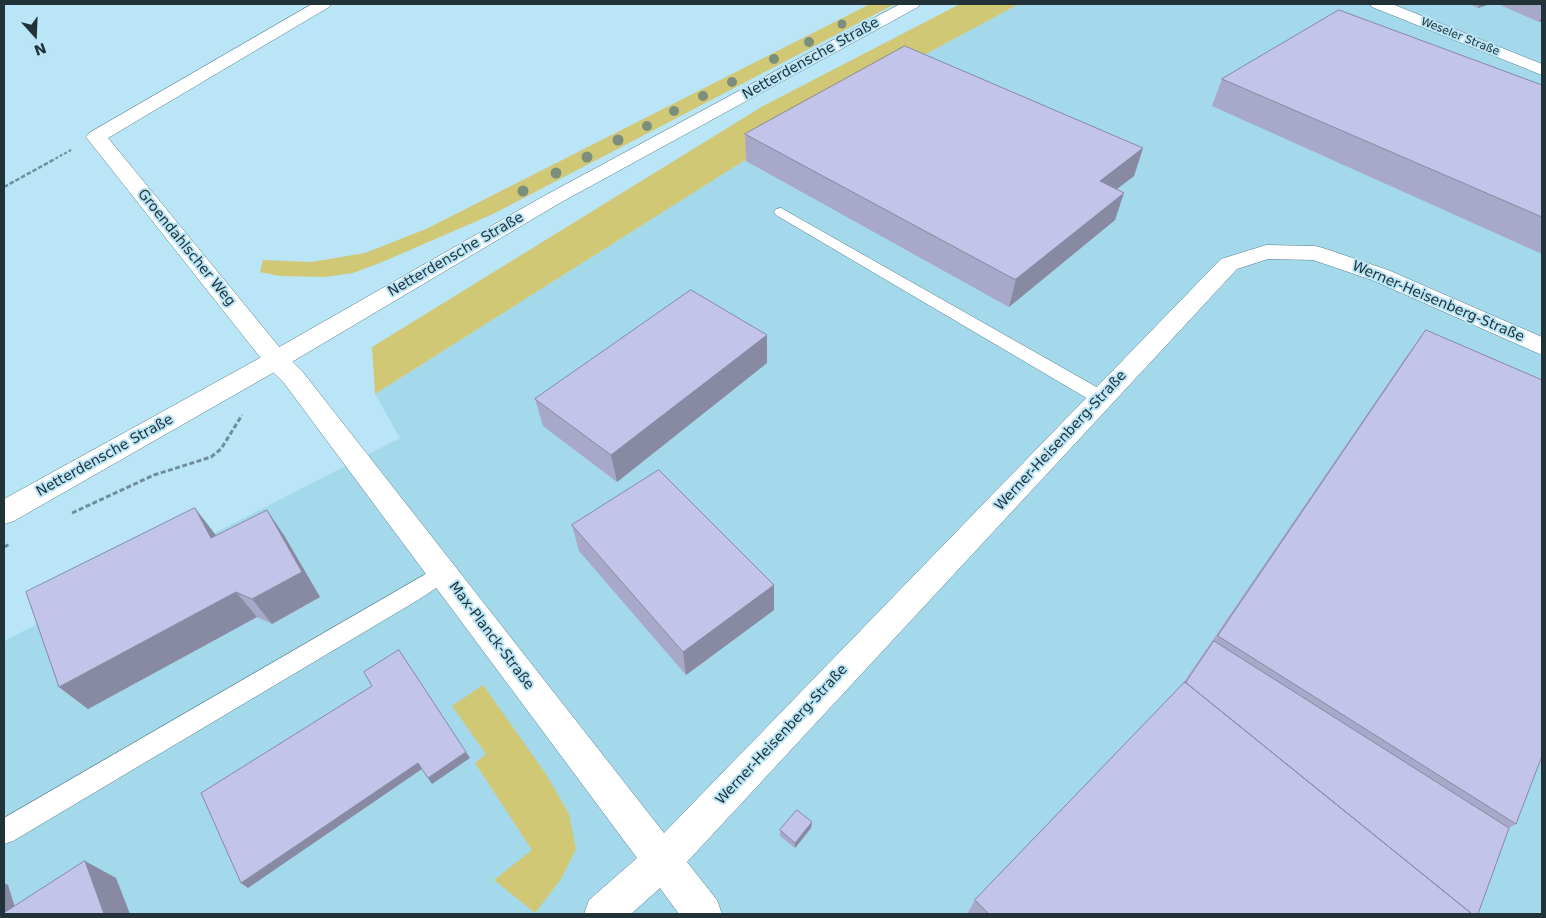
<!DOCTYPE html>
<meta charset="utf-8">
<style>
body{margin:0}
#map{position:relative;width:1546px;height:918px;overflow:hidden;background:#b9e5f6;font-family:"DejaVu Sans",sans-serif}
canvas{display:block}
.frame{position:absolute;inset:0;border:5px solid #213339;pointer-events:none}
.north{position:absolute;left:10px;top:10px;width:50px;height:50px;-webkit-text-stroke:4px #b9e5f6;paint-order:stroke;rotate:160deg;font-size:14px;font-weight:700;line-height:20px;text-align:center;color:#213339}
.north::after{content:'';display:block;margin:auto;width:18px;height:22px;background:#213339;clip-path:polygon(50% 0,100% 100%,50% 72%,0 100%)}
</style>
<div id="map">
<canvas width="1546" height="918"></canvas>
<div class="frame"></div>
<div class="north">N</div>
</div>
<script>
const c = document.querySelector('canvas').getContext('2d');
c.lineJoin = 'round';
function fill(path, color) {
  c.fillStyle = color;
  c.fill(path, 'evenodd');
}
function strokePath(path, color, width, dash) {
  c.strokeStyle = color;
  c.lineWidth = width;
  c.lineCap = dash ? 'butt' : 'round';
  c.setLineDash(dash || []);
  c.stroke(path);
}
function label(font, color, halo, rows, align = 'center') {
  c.font = font + ' "DejaVu Sans",sans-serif';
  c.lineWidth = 4;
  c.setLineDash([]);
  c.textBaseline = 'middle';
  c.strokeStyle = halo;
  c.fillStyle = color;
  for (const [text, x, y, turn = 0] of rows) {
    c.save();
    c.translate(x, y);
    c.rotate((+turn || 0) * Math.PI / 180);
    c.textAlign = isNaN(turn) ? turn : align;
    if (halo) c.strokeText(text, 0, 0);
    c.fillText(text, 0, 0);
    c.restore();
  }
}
fill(new Path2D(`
 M 1019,4 L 1542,4 L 1542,914 L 4,914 L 4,641 L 400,438 L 375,394 L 731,169 L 887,75 Z`), '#a4d9ec');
fill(new Path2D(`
 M 870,4 L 895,4 L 493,214 L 380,263 L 353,273 L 325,277 L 279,276 L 260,272 L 263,260 L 311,262 L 365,253 L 426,229 Z
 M 960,4 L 1019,4 L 887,75 L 731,169 L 375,394 L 372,347 L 763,106 Z
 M 483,685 L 546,774 L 569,814 L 576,849 L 561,879 L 535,913 L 494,880 L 532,850 L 475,763 L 486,754 L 452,706 Z`), '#d1c876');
const lane = new Path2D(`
 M 781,208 L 1107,393 L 1110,398 L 1107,403 L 1101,404 L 1095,403 L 776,215 L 774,212 L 776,209 Z
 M 443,564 L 450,567 L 453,573 L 450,579 L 418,600 L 13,841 L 4,844 L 4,818 Z`);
const street = new Path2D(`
 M 312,4 L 331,4 L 329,7 L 108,138 L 285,354 L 302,371 L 664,833 L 1221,259 L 1266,245 L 1315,246 L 1323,248 L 1388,270 L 1542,337 L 1542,355 L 1372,280 L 1313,260 L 1268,259 L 1237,269 L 687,862 L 717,900 L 722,914 L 679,914 L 660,888 L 631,914 L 584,914 L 589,900 L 637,858 L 284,383 L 267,366 L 86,137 L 89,133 Z`);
const secondary = new Path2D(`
 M 900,4 L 920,4 L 918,7 L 558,204 L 285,366 L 14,521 L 4,524 L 4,499 L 267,354 L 544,196 Z
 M 1370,4 L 1392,4 L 1542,64 L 1542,75 L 1372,7 Z`);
strokePath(lane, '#567f8e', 1);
strokePath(street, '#567f8e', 1);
strokePath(secondary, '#567f8e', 1);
strokePath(new Path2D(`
 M 51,161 L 71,150`), '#6f8e9a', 2, [3, 2]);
strokePath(new Path2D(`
 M 4,187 L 53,160`), '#6f8e9a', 2.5, [4.5, 2]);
strokePath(new Path2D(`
 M 72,513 L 154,475 L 211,457 L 221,449 L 242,415
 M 4,547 L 10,544`), '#6f8e9a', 3, [5, 2.5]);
fill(lane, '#fff');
fill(street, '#fff');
fill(secondary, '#fff');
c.fillStyle = '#7c8e7d';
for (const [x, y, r] of [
 [842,24,4.5],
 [809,42,5],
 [774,59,5],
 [732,82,5],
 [703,96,5],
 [674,111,5],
 [647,126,5],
 [618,140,5.5],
 [587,157,5.5],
 [556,173,5.5],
 [523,191,5.5]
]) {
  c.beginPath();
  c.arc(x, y, r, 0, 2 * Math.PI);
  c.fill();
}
fill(new Path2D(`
 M 1469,4 L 1490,4 L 1478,8 Z
 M 1498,4 L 1542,4 L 1542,21 L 1539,22 Z
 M 1222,79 L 1542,85 L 1542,254 L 1212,106 Z
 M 745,134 L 1143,148 L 1134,176 L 1116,189 L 1115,220 L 1009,307 L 1007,306 L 746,161 Z
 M 1426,330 L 1516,824 L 1509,828 L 1478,914 L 967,914 L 975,900 L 1182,685 L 1406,357 Z
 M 767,335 L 767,363 L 617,482 L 543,426 L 535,399 Z
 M 267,510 L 285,537 L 320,597 L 272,624 L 257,617 L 88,709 L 59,687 L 215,534 L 216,536 Z
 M 572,525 L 774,585 L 774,610 L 686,675 L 579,551 Z
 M 812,822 L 811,828 L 795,848 L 780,836 L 780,830 Z`), '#a8a9c8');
fill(new Path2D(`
 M 1480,4 L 1490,4 L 1478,8 Z
 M 1542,16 L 1542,21 L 1539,22 Z
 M 1143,148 L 1134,176 L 1091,209 L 1100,181 Z
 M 1124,193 L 1115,220 L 1009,307 L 1016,279 Z
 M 767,335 L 767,363 L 617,482 L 611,455 Z
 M 195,508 L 215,534 L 232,564 L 211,538 Z
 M 267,510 L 285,537 L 320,597 L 272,624 L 252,599 Z
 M 774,585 L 774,610 L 686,675 L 683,652 Z
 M 236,592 L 257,617 L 88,709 L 59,687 Z
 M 466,752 L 470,758 L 432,784 L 428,778 Z
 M 418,763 L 422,769 L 248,888 L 241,883 Z
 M 812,822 L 811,828 L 795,848 L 795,843 Z
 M 85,861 L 116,878 L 130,914 L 104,914 Z
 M 4,883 L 8,885 L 17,914 L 4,914 Z`), '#8889a3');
const building = new Path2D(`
 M 1339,10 L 1542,85 L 1542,217 L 1222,79 Z
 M 905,46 L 1143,148 L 1100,181 L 1124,193 L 1016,279 L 1014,279 L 745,134 Z
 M 691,290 L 767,335 L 611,455 L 535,399 Z
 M 1426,330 L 1542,380 L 1542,756 L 1516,824 L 1218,636 Z
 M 659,470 L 774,585 L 683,652 L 572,525 Z
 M 195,508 L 211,538 L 267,510 L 302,572 L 252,599 L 236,592 L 59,687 L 26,592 Z
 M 1214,641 L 1509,828 L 1478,914 L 1472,914 L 1185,682 L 1185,683 Z
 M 399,650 L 466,752 L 428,778 L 418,763 L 241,883 L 201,793 L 372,686 L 364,672 Z
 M 1185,682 L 1472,914 L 989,914 L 975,900 Z
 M 797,810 L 812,822 L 795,843 L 780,830 Z
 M 85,861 L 104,914 L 4,914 L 4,913 Z`);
fill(building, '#c3c4e9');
strokePath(building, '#8889a3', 1);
label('11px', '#213339', '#b9e5f6', [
 ["Weseler Straße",1460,37,22]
]);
label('14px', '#213339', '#b9e5f6', [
 ["Netterdensche Straße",811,59,-29],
 ["Groendahlscher Weg",186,248,51],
 ["Netterdensche Straße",456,255,-30],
 ["Werner-Heisenberg-Straße",1438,302,23],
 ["Werner-Heisenberg-Straße",1061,441,-47],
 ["Netterdensche Straße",105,456,-29],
 ["Max-Planck-Straße",491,636,53],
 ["Werner-Heisenberg-Straße",782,735,-47]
]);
</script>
